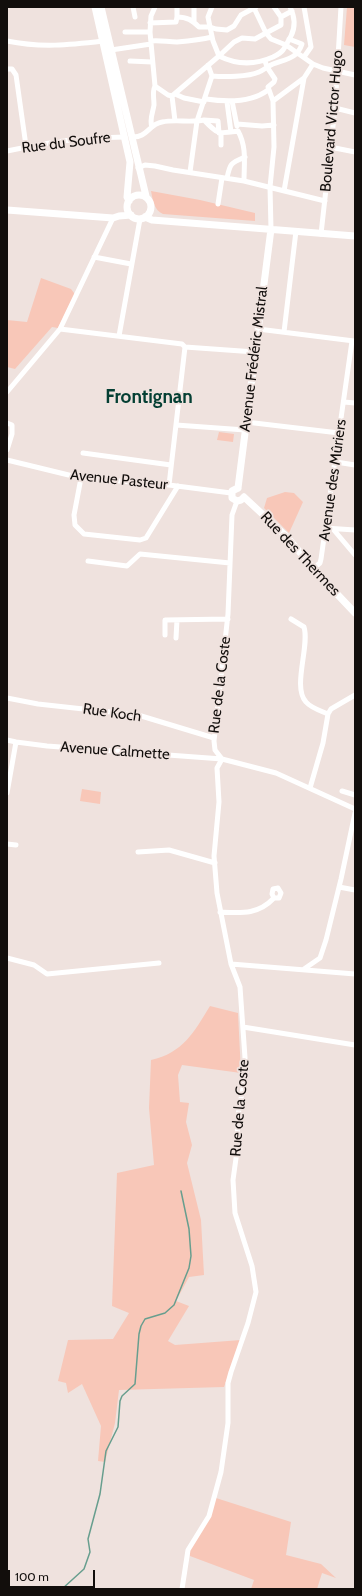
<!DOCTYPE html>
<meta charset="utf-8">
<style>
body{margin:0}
#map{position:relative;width:362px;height:1596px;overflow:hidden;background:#efe2de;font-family:Cabin,sans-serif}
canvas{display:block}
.frame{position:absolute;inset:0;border:8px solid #120e0c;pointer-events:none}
.scale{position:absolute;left:8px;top:1570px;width:87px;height:18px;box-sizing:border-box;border:2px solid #120e0c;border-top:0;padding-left:5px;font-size:12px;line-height:14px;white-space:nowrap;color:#120e0c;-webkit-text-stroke:3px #efe2de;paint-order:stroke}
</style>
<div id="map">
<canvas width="362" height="1596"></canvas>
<div class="frame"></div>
<div class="scale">100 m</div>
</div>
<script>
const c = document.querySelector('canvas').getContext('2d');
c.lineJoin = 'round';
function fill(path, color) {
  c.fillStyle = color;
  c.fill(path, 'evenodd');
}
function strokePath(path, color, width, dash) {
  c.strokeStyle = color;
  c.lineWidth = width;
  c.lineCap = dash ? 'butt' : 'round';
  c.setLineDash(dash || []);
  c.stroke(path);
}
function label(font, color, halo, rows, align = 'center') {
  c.font = font + ' Cabin,sans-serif';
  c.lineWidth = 3.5;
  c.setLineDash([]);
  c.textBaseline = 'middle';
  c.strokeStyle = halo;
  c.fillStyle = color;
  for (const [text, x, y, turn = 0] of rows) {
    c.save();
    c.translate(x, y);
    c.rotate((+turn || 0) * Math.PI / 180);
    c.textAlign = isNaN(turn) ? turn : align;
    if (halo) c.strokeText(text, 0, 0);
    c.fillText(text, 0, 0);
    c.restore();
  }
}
fill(new Path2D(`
 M 347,7 L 355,7 L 355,47 L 344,45 Z
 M 151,191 L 200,200 L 255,213 L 255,221 L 163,214 C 154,210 153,201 151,191 Z
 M 41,278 L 71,289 L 74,293 L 74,296 L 58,328 L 52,327 L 15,369 L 7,367 L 7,320 L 27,322 Z
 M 219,432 L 234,434 L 233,442 L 217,440 Z
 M 285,492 L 294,493 L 303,502 L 289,533 L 264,508 L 267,498 Z
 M 82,789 L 101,792 L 100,804 L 80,801 Z
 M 210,1006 L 238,1013 L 241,1073 L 182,1065 L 178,1075 L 180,1102 L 189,1103 L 186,1122 L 192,1145 L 187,1163 L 201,1220 L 204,1275 L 189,1277 L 176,1301 L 189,1306 L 168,1341 L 175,1345 L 241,1340 L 224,1387 L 119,1390 L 115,1423 L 105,1462 L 98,1461 L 101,1426 L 82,1384 L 68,1393 L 66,1383 L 58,1381 L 68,1340 L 113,1339 L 129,1313 L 112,1306 L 117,1173 L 154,1165 L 149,1108 L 151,1060 C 183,1053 194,1032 210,1006 Z
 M 216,1498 L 291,1522 L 286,1555 L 321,1564 L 336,1578 L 322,1573 L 317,1589 L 251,1589 L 254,1580 L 190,1556 L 190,1548 Z`), '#f8c7b8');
strokePath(new Path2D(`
 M 62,1589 L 84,1569 L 90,1552 L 88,1539 L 100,1494 L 106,1451 L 118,1427 L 120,1401 L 122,1396 L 135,1384 L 139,1334 L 141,1326 L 145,1319 L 165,1313 L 174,1305 L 189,1268 L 191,1256 L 189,1229 L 181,1191`), '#679e8e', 1.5);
strokePath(new Path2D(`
 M 133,7 L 135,17
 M 194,7 L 194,22
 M 274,7 L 281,17 L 281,25 L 266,33 L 271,39 L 286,45 L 313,64 L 323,68 L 355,75
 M 304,7 L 311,47 L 304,57
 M 254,8 L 266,33 L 255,39 L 242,38 L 234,42 L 219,56 L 213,41 L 210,27 L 216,29 L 227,30 L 234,26 L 241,15 L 256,7
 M 177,17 L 177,7
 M 281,17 L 292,11
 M 150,23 L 176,22 L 177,17 C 187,17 192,20 199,27 L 210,27 L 208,17 L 212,7
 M 125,32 L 150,32
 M 7,41 C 41,48 69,45 103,41
 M 151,41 C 160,40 168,42 177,42 C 189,41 200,40 212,37
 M 111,50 L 151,44
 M 130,61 L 152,62
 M 265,61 L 267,67 L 275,79 L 274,82 L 268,87 L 273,101 L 274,147 L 270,187 L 271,229
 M 7,69 L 12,69 L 16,75 L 26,146
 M 212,76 C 224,77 248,77 259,72 C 264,70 268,66 273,64 C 286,59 297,59 302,44 L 289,39
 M 155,86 L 168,95 L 172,96
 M 175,94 L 184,98 L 204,102
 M 172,96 L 219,56 C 237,65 255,65 273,57 C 277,55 281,53 283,50 C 286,46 288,41 291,36 C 296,26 295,17 290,7
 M 172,96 L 175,121
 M 206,99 C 226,102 251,103 268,90
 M 232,101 L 237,126
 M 273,101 L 304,78
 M 227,102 L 231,132
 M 335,108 L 355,113
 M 204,120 L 218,121 L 219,133
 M 237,124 L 262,126 L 274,125
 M 152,127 C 149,120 153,112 154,105 C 154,97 152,92 155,86 L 150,32 L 151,16 L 155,7
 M 221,133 L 221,145
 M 132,137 C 147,138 149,124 162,122 C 176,119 190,123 204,120 C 218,135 218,134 238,131 C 247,147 244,164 244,181
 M 330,147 L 355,152
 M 7,151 C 46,142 85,137 125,137
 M 138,168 L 145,165 L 155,166 L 173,170 L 244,181 L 325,201
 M 190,172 L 197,121 L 212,76 L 208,65
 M 227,178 C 230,163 231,163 245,157
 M 284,191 L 304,78 L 313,64
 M 218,204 L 222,178
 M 321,234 L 335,108 L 341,7
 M 94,257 L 131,264
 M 60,329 L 182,344 L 185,347 L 169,485
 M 258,329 L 354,341
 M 284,332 L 296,231
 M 119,336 L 140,219
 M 185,347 L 255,352
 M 7,392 L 60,329 L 113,218
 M 344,402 L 355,403
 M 246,422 L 339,433
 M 7,423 L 12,425 L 12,434 L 7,450
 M 176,425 L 245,430
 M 83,453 L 171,465
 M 7,460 L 81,478 L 169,485 L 231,493
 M 336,462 L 355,465
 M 81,478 L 74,515 L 75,525 L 84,534 L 140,540 L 146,538 L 178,486
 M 325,528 L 355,530
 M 333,529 L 355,555
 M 88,561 L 127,566 L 140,554 L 230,563
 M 314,568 L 320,563 L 321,559 L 352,341
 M 291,619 L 304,627 C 310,646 292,687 306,702 C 311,708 321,711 328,714
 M 165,635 L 165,620 L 228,619
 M 176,638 L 177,620
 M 7,698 L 38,704 L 138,715 L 214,738
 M 7,740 L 16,742 L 47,746 L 222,759 L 276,773 L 355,809
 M 222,759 L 215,750 L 214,741 L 228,614 L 232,515 L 237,501
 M 310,788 L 323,743 L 328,714 L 331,709 L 355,695
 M 342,791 L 355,795
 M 7,793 L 16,742
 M 7,844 L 16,845
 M 138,852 L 169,850 L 215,863
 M 339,887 L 355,890
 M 220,912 C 241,913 258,915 274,898 L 279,898 L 281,893 L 278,888 L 273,889 L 272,894 L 274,898
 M 7,958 L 34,965 L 47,974 L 159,963
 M 231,964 L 355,974
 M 304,969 L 320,958 L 326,940 L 341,879 L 355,813
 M 243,1027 L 355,1045
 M 182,1589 L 188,1550 L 209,1516 L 221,1472 L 228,1423 L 228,1383 L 231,1372 L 248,1323 L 256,1292 L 252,1266 L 235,1213 L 233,1180 L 237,1151 L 238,1115 L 246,1072 L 240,987 L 231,964 L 217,893 L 214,856 L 219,802 L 217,768 L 222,759`), '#fff', 5);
strokePath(new Path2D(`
 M 95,7 L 130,162 L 127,197 L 129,201
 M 101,7 L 146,196
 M127 207a12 12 0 1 1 24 0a12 12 0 1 1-24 0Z
 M 7,210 L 113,218 L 119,216 L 131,215
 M 145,217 L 152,220 L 355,236
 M 238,488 L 271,229
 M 238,488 L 232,491 L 232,498 L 237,501 L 241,500 L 244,497
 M 244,497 L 287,537 L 320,576 L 355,613`), '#fff', 7);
label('15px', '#120e0c', '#efe2de', [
 ["Boulevard Victor Hugo",332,121,-85],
 ["Rue du Soufre",66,143,-7],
 ["Avenue Frédéric Mistral",254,359,-83],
 ["Avenue Pasteur",119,480,6],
 ["Avenue des Mûriers",333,480,-82],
 ["Rue des Thermes",300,554,47],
 ["Rue de la Coste",220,685,-83],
 ["Rue Koch",112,713,8],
 ["Avenue Calmette",115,751,4],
 ["Rue de la Coste",240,1108,-85]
]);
label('bold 19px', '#043f33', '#efe2de', [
 ["Frontignan",149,397]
]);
</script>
